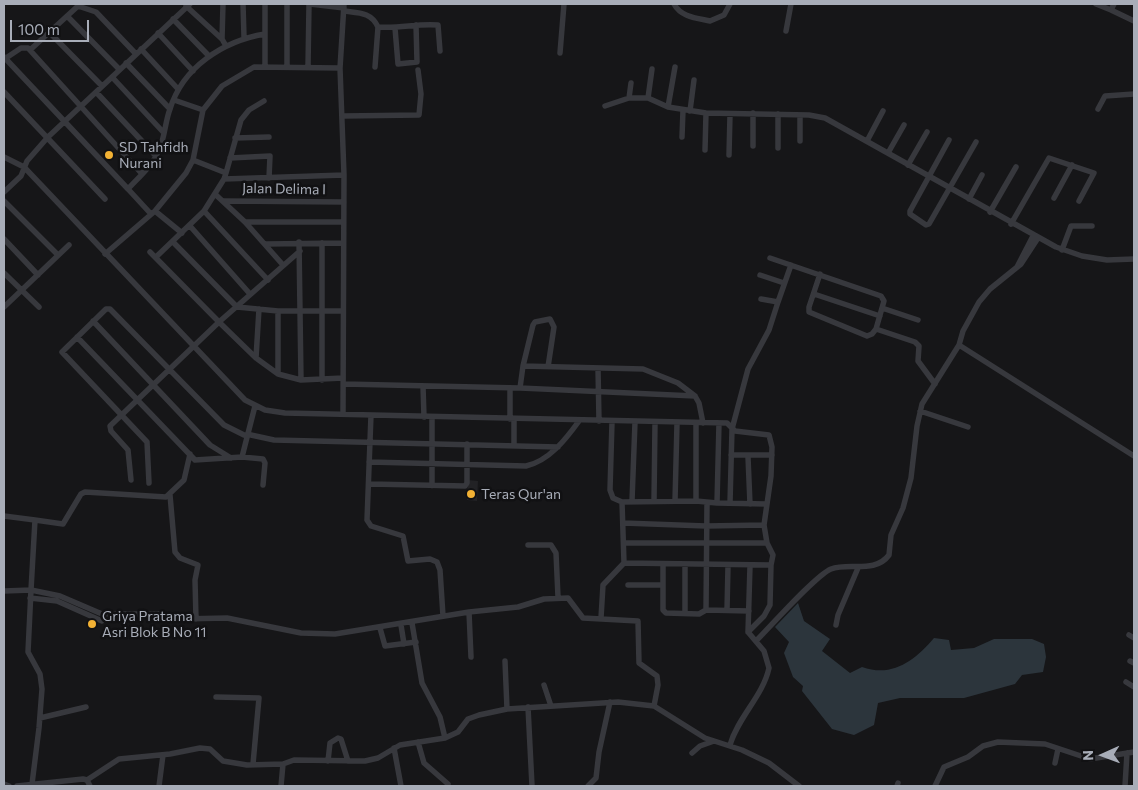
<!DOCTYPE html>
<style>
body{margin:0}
#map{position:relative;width:1138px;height:790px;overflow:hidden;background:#161618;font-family:Commissioner,sans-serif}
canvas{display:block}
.frame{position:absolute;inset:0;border:5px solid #a8adb8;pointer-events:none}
.north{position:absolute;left:1078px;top:730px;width:50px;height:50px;-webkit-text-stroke:4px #111113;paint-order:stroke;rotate:268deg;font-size:14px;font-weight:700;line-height:20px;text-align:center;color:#a8adb8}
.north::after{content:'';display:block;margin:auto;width:18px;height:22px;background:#a8adb8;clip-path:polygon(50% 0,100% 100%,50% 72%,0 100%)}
.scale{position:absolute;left:10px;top:20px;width:79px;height:22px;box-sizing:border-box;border:2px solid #a8adb8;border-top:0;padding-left:6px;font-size:15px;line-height:18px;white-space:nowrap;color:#a8adb8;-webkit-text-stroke:4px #111113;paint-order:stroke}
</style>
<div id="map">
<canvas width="1138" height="790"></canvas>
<div class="frame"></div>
<div class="north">N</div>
<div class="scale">100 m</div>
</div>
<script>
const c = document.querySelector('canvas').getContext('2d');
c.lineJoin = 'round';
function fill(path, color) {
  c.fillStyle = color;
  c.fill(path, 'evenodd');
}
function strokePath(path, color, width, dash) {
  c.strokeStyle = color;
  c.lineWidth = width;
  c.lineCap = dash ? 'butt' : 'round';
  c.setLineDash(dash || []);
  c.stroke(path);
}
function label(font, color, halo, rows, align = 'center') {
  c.font = font + ' Commissioner,sans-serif';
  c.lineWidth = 5;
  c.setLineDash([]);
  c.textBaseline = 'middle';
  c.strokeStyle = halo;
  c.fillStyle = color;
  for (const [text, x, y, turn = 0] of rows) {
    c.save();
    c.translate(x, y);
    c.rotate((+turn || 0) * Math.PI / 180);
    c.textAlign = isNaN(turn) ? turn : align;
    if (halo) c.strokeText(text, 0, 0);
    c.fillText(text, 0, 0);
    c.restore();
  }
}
fill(new Path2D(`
 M 468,480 L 478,481 L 477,501 L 467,500 Z`), '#222225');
fill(new Path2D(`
 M 798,603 L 804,621 L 830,639 L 822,651 L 850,673 L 862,667 C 893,678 915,660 934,638 L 949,640 L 951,650 L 974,648 L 994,639 L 1032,639 L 1044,644 L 1046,657 L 1043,672 L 1022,675 L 1015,684 L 964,698 L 900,698 L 878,703 L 874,725 L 854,735 L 832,729 L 802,691 L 803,686 L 793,677 L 784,653 L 789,642 L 775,627 Z`), '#2c353c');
strokePath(new Path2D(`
 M 243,4 L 244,37
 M 310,4 L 344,8
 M 674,4 C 681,17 696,18 710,21 L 724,15 L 730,4
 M 1096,4 L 1111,10
 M 1114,4 L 1111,10 L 1134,21
 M 186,6 L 222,39 L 226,46
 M 344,11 C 359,13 371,12 378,27 C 399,29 418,23 438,25 L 440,51
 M 68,17 L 119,69
 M 173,19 L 209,56
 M 395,28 L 398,64 L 417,62 L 416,25
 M 786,31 L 791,4
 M 158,33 L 193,71
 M 51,34 L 102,86
 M 222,39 L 223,4
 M 141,49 L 178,89
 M 30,50 L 78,6 L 96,12 L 136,54
 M 560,53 L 564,4
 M 4,57 L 128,189
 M 6,58 L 21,48 L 28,48 L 142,174
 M 126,63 L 170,109
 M 265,67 L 265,4
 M 287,67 L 287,4
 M 308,67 L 309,4
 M 375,67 L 378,27
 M 340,68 L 344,175
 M 112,77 L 164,133
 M 4,92 L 105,199
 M 96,92 L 156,156
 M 629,98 L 631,83
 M 648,98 L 652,69
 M 174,100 L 203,110
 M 605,106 L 629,98 L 648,98 L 668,107 L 706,113 L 809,115 L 825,118 L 1056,247 L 1082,256 L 1107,260 L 1134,259
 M 668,107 L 675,67
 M 1098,109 L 1105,96 L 1134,94
 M 690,111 L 694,80
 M 343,116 L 419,115 L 421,94 L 418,70
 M 682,137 L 683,110
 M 235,138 L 269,137
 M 949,140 L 910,211 L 910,214 L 926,225 L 929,224 L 976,142
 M 800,141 L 800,115
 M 867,141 L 883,111
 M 753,146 L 753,113
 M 778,148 L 778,114
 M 705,150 L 706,113
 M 888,153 L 904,125
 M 729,155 L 730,115
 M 4,157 L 24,167 L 245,400 L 265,410 L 285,413 L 727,423 L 735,431 L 769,435 L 772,447 L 771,476 L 764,525 L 767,543 L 773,555 L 771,565 L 770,605 L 764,616 L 748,632 L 764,651 L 769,668 C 763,696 738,717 730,745
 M 230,158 L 270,156 L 269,178
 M 908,165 L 927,132
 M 226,173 L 241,120 L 249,110 L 264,101
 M 224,179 L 344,175 L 343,414
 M 4,192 L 21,176 L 27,161 L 48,137 L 190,4
 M 216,195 L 245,222 L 283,265
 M 1054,198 L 1072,165
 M 969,199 L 982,175
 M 4,201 L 58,255
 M 224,201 L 344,202
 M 155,211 L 182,233
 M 204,211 L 268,280
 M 990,212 L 1016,167
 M 151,214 L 128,189 C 139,177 153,165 159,150 C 165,137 165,122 170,109 C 183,67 223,41 265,34
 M 245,222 L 343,222
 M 1011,224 L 1049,158 L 1094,173 L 1079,201
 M 190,226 L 250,294
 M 4,239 L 38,275
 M 173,242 L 237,307 L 278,311 L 343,311
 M 299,242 L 301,380
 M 322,243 L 322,380
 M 266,244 L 343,243
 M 1062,250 L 1071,226 L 1092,226
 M 150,252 L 219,322 L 256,358 L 278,374 L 301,380 L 343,378
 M 105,254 L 155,211 L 186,173 L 193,160 L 203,110 L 222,86 L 254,67 L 340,68 L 344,4
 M 156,257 L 204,211 L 224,179 L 226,173 L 193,160
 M 770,258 L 881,296 L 884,301 L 876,329 L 915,342 L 919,346 L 918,361 L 935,384
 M 1017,267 L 1033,236
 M 4,273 L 39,307
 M 820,274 L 809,307 L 809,312 L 867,336 L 872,334 L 876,329
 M 760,275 L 784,283
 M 814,294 L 880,316
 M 761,299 L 778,302 L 791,265
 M 4,307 L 69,245
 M 882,308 L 918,320
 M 93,321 L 210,445 L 231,458
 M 77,337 L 195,460 L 242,457 L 263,459 L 265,463 L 263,485
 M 959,345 L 1134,456
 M 256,358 L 259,309
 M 523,366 L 643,369 L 678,383 L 695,396
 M 598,368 L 599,421
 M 278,374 L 278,311
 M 344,384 L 520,388 L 695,396 L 699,403 L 703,423
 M 423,386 L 424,417
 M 520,388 L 523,366 L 533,325 L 535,322 L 550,319 L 554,327 L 548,367
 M 920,411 L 968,427
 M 371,415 L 367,520 L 371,526 L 403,536 L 408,561 L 430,559 L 437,562 L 440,570 L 443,616
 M 432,417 L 432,486
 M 510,419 L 510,388
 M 514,419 L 514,445
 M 612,422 L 610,490 L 613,498 L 622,502 L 696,501 L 717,503 L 719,423
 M 190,454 L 184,480 L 166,497 L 85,492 L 81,494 L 63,524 L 35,520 L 31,590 L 60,596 L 102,614 L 159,614 L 180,619 L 227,618 L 301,633 L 335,634 L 469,612 L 518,607 L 544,599 L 568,598 L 583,618 L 638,621 L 639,663 L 657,676 L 658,685 L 654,706
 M 731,455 L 772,455
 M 242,457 L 255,406
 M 748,457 L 750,504
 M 369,462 L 526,466 C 549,461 566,439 579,421
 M 131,480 L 128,450 L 111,431 L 110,426 L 219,322 L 300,251
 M 149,483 L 147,442 L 62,352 L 106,309 L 110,309 L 224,425 L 244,435 L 251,435 L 274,440 L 558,447
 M 370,484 L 465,486 L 467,483 L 467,444
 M 170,495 L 175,552 L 180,558 L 198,565 L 195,580 L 196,619
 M 632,501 L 635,422
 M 654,501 L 655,423
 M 675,501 L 677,423
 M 696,501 L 696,423
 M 717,503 L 766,504
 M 730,503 L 732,429 L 748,369 L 769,330 L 778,302
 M 4,516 L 35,520
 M 623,523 L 706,526 L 764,525
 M 624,543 L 767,543
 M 528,545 L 551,545 L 556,553 L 558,597
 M 624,563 L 771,565
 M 663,565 L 663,610 L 666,613 L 699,614 L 706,610 L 749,611
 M 628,585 L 663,585
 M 4,591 L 31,590 L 28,652 L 40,674 L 42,689 L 39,728 L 32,784
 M 30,598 L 57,601 L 102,621
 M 706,610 L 707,503
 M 727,610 L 728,566
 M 469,612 L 471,657
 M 685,613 L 685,565
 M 601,618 L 603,585 L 624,563 L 622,502
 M 412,623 L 422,683 L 440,717 L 445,738
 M 401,625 L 404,644
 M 836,625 L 838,615 L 858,568
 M 380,628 L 385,646 L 416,642
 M 748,632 L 750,566
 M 1129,635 L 1134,638
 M 756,641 C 770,627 816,575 831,569 C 849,562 875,574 889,555 L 891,535 L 903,508 L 911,478 L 917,426 L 922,404 L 959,345 L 963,331 L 979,302 L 990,289 L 1021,264 L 1038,238
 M 505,661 L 507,709
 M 1130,661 L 1134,663
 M 1126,682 L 1134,687
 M 544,685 L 551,706
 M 216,697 L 259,698 L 253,764
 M 528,707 L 532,786
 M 40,718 L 86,707
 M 418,742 L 424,763 L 448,784
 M 394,748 L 401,786
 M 692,753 L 700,746 L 714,741
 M 328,761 L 330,743 L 338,738 L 341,739 L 348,761
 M 1055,763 L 1058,749
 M 87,780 L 119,759 L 170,754 L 200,748 L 210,749 L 223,761 L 247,765 L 283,764 L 294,760 L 365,761 L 378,758 L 400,745 L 445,738 L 458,732 L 468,719 L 479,715 L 507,709 L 618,702 L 654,706 L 705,738 L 742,750 L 769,763 L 799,786
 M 4,784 L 9,786
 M 17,786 L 83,779 L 87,780 L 90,786
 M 159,786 L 163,755
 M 281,786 L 283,764
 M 588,786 L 596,778 L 599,752 L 610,702
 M 897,786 L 898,783
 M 935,786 L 944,767 L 968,757 L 983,746 L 998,742 L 1045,744 L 1090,759 L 1134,752
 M 1125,786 L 1127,753`), '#37383d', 5.5);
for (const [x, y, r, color] of [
 [109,155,5,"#f2b134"],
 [471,494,5,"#f2b134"],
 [92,624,5,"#f2b134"]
]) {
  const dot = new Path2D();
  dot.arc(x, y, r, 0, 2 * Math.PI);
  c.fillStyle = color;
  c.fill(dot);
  strokePath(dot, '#111113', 2);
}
label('14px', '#a8adb8', '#111113', [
 ["SD Tahfidh",119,147],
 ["Nurani",119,163],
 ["Teras Qur'an",481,494],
 ["Griya Pratama",102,616],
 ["Asri Blok B No 11",102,632]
], 'left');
label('14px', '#a8adb8', '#111113', [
 ["Jalan Delima I",284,189,1]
]);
</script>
